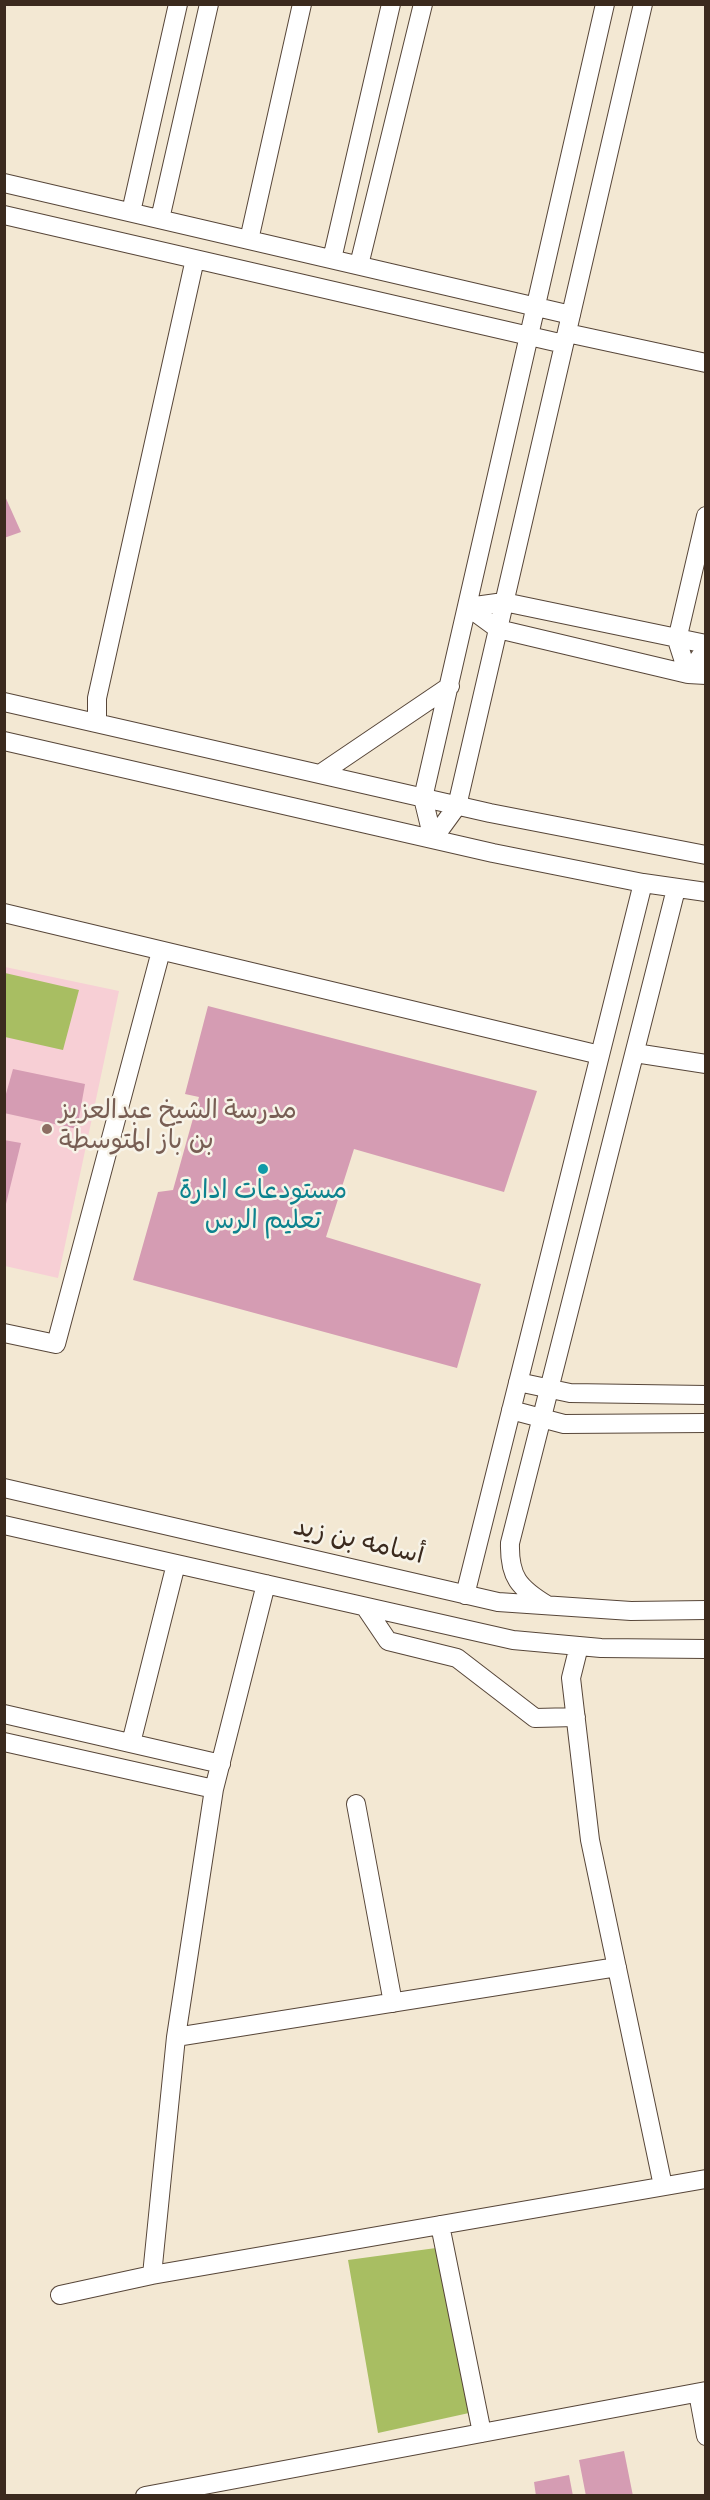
<!DOCTYPE html>
<meta charset="utf-8">
<style>
body{margin:0}
#map{position:relative;width:710px;height:2500px;overflow:hidden;background:#f3e8d3;font-family:"Indie Flower",sans-serif}
canvas{display:block}
.frame{position:absolute;inset:0;border:6px solid #3b2a1e;pointer-events:none}
</style>
<div id="map">
<canvas width="710" height="2500"></canvas>
<div class="frame"></div>
</div>
<script>
const c = document.querySelector('canvas').getContext('2d');
c.lineJoin = 'round';
function fill(path, color) {
  c.fillStyle = color;
  c.fill(path, 'evenodd');
}
function strokePath(path, color, width, dash) {
  c.strokeStyle = color;
  c.lineWidth = width;
  c.lineCap = dash ? 'butt' : 'round';
  c.setLineDash(dash || []);
  c.stroke(path);
}
function label(font, color, halo, rows, align = 'center') {
  c.font = font + ' "Indie Flower","Playpen Sans Arabic",sans-serif';
  c.lineWidth = 5;
  c.setLineDash([]);
  c.textBaseline = 'middle';
  c.strokeStyle = halo;
  c.fillStyle = color;
  for (const [text, x, y, turn = 0] of rows) {
    c.save();
    c.translate(x, y);
    c.rotate((+turn || 0) * Math.PI / 180);
    c.textAlign = isNaN(turn) ? turn : align;
    if (halo) c.strokeText(text, 0, 0);
    c.fillText(text, 0, 0);
    c.restore();
  }
}
fill(new Path2D(`
 M 5,967 L 119,991 L 58,1278 L 5,1266 Z`), '#f7cfd5');
fill(new Path2D(`
 M 5,973 L 79,990 L 63,1050 L 5,1037 Z
 M 436,2248 L 469,2413 L 378,2433 L 348,2260 Z`), '#a8be62');
fill(new Path2D(`
 M 4,494 L 21,532 L 4,538 Z
 M 208,1006 L 537,1091 L 504,1192 L 354,1149 L 326,1237 L 481,1284 L 457,1368 L 133,1280 L 158,1192 L 173,1190 L 199,1097 L 185,1094 Z
 M 13,1069 L 85,1084 L 77,1129 L 4,1113 L 4,1101 Z
 M 4,1140 L 21,1143 L 5,1208 L 4,1208 Z
 M 624,2451 L 633,2496 L 586,2496 L 579,2460 Z
 M 569,2475 L 573,2496 L 536,2496 L 534,2482 Z`), '#d59cb3');
const minor = new Path2D(`
 M 605,4 L 423,798 L 433,839 L 457,806 L 643,4
 M 4,183 L 571,315
 M 131,212 L 178,4
 M 4,215 L 564,344
 M 160,219 L 209,4
 M 249,240 L 302,4
 M 332,259 L 391,4
 M 359,265 L 423,4
 M 567,333 L 706,363
 M 706,516 L 677,640 L 688,674 L 706,648
 M 468,607 L 498,629 L 688,674 L 706,675
 M 468,607 L 504,602 L 706,644
 M 4,702 L 490,813 L 706,855
 M 97,723 L 97,698 L 195,259
 M 4,741 L 493,853 L 643,883 L 706,892
 M 320,774 L 450,686
 M 4,913 L 600,1055
 M 635,1053 L 706,1064
 M 4,1333 L 56,1344 L 161,951
 M 518,1382 L 570,1393 L 706,1395
 M 511,1410 L 564,1424 L 706,1423
 M 4,1488 L 498,1602 L 631,1611 L 706,1610
 M 4,1525 L 513,1640 L 601,1648 L 706,1649
 M 465,1595 L 643,883
 M 547,1605 C 519,1588 509,1577 510,1543 L 676,889
 M 365,1607 L 388,1641 L 457,1658 L 535,1718 L 576,1717
 M 579,1646 L 571,1678 L 590,1840 L 663,2186
 M 4,1714 L 221,1764
 M 4,1742 L 214,1789
 M 131,1743 L 176,1564
 M 356,1804 L 393,2003
 M 176,2037 L 617,1967
 M 440,2225 L 482,2433
 M 152,2275 L 176,2037 L 214,1789 L 266,1584
 M 60,2295 L 152,2275 L 706,2179
 M 698,2393 L 706,2436
 M 145,2496 L 706,2391`);
strokePath(minor, '#574639', 20);
strokePath(minor, '#fff', 18);
for (const [x, y, r, color] of [
 [47,1129,6,"#8d6e63"],
 [263,1169,6,"#0f9aa8"]
]) {
  const dot = new Path2D();
  dot.arc(x, y, r, 0, 2 * Math.PI);
  c.fillStyle = color;
  c.fill(dot);
  strokePath(dot, '#f7f3e8', 2);
}
label('26px', '#785e54', '#f7f3e8', [
 ["مدرسة الشيخ عبدالعزيز",59,1114],
 ["بن باز المتوسطة",59,1144]
], 'left');
label('26px', '#0d838f', '#f7f3e8', [
 ["مستودعات ادارة",263,1194],
 ["تعليم الرس",263,1224]
]);
label('26px', '#3b2a1e', '#f7f3e8', [
 ["أسامه بن زيد",358,1544,13]
]);
</script>
